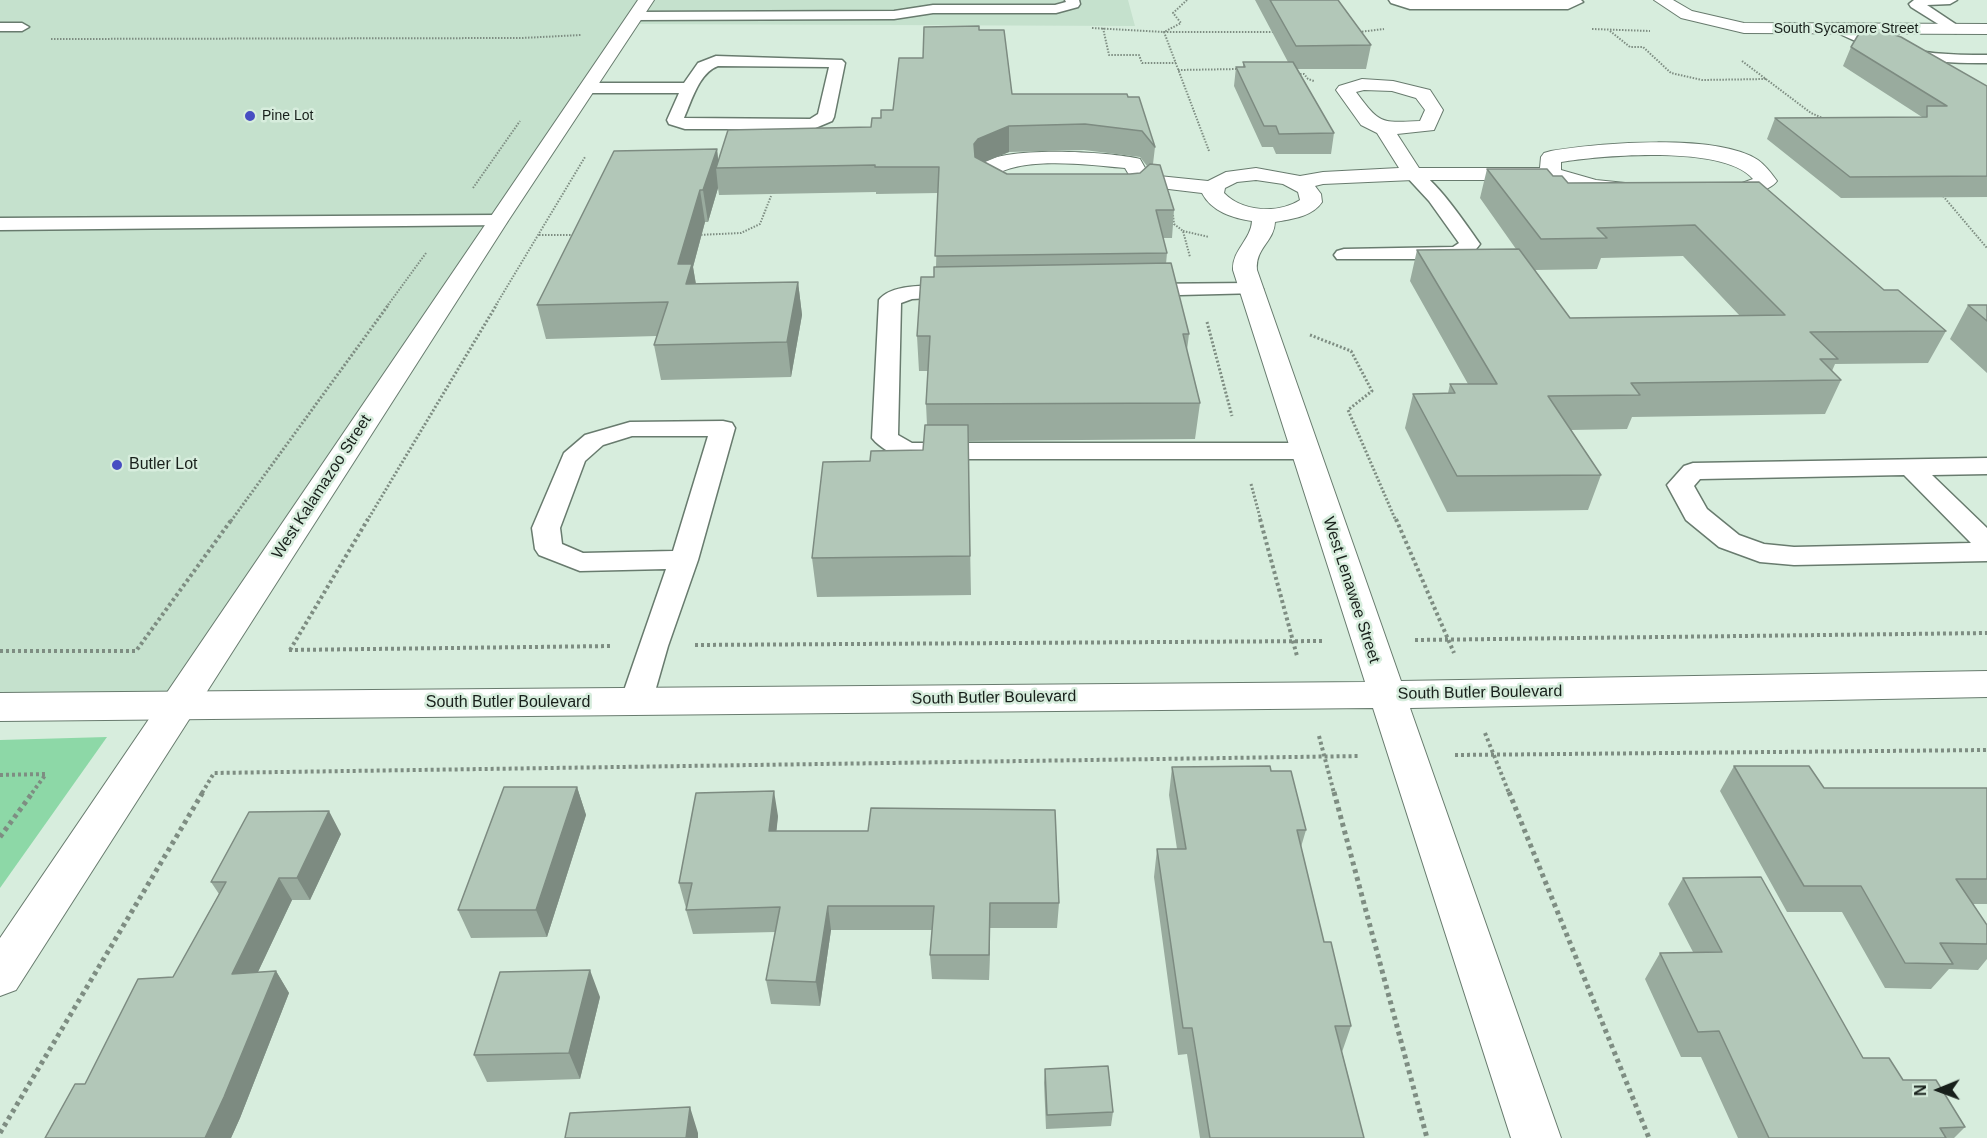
<!DOCTYPE html>
<style>
body{margin:0}
#map{position:relative;width:1987px;height:1138px;overflow:hidden;background:#d7eddd;font-family:Helvetica,sans-serif}
canvas{display:block}
.north{position:absolute;left:1909px;top:1060px;width:60px;height:60px;-webkit-text-stroke:4px #d7eddd;paint-order:stroke;rotate:269deg;font-size:16px;font-weight:700;line-height:24px;text-align:center;color:#18201b}
.north::after{content:'';display:block;margin:auto;width:21px;height:27px;background:#18201b;clip-path:polygon(50% 0,100% 100%,50% 72%,0 100%)}
</style>
<div id="map">
<canvas width="1987" height="1138"></canvas>
<div class="north">N</div>
</div>
<script>
const c = document.querySelector('canvas').getContext('2d');
c.lineJoin = 'round';
function fill(path, color) {
  c.fillStyle = color;
  c.fill(path, 'evenodd');
}
function strokePath(path, color, width, dash) {
  c.strokeStyle = color;
  c.lineWidth = width;
  c.lineCap = dash ? 'butt' : 'round';
  c.setLineDash(dash || []);
  c.stroke(path);
}
function label(font, color, halo, rows, align = 'center') {
  c.font = font + ' Helvetica,sans-serif';
  c.lineWidth = 5;
  c.setLineDash([]);
  c.textBaseline = 'middle';
  c.strokeStyle = halo;
  c.fillStyle = color;
  for (const [text, x, y, turn = 0] of rows) {
    c.save();
    c.translate(x, y);
    c.rotate((+turn || 0) * Math.PI / 180);
    c.textAlign = isNaN(turn) ? turn : align;
    if (halo) c.strokeText(text, 0, 0);
    c.fillText(text, 0, 0);
    c.restore();
  }
}
fill(new Path2D(`
 M 0,0 L 1128,0 L 1135,26 L 634,24 L 177,705 L 0,707 Z`), '#c5e1cd');
fill(new Path2D(`
 M 107,737 L 0,888 L 0,740 Z`), '#8dd8a7');
const service = new Path2D(`
 M 1065,0 L 1079,0 L 1080,4 L 1078,7 L 1056,13 L 933,13 L 894,19 L 636,20 L 629,16 L 636,12 L 894,11 L 933,5 L 1055,5 L 1066,2 Z
 M 1389,0 L 1581,0 L 1583,2 L 1568,9 L 1410,9 L 1391,3 Z
 M 1914,0 L 1957,0 L 1950,4 L 1927,5 L 1963,29 L 1956,33 L 1951,32 L 1911,7 L 1909,4 Z
 M 0,23 L 22,23 L 29,27 L 22,31 L 0,31 Z
 M 1841,25 C 1856,28 1870,38 1884,43 C 1918,54 1952,55 1987,55 L 1987,63 C 1933,64 1885,57 1836,32 L 1834,29 Z
 M 716,56 L 842,60 L 845,63 L 834,117 L 832,121 L 813,129 L 685,129 L 669,124 L 667,120 L 679,93 L 587,93 L 579,88 L 587,83 L 684,83 L 698,63 ZM 718,66 L 829,67 L 818,114 L 810,119 L 684,118 C 692,100 699,73 718,66 Z
 M 1413,169 C 1433,174 1467,226 1480,244 C 1475,252 1467,257 1458,259 L 1337,259 L 1334,255 L 1337,251 L 1344,249 L 1453,247 L 1459,243 L 1429,201 L 1404,174 L 1407,170 Z
 M 497,215 L 504,217 L 507,221 L 504,225 L 0,230 L 0,218 Z
 M 1252,283 L 1259,285 L 1263,289 L 1259,293 L 1140,296 L 1133,294 L 1129,290 L 1133,286 L 1140,284 Z
 M 959,286 L 966,288 L 970,292 L 966,296 L 912,299 L 901,303 L 898,435 L 912,443 L 1305,443 L 1314,446 L 1318,451 L 1314,456 L 1305,459 L 907,459 C 895,456 880,448 872,438 L 879,300 C 892,282 939,286 959,286 Z
 M 723,421 L 732,423 L 735,428 L 698,560 L 668,646 L 652,702 L 647,710 L 636,714 L 625,710 L 620,702 L 666,569 L 580,571 L 539,555 L 535,549 L 532,528 L 564,453 L 585,435 L 630,422 ZM 632,436 L 708,436 L 673,551 L 583,553 L 562,544 L 560,528 L 585,461 L 603,445 Z
 M 1987,458 L 1987,474 L 1932,475 L 1987,528 L 1987,561 L 1794,565 L 1760,562 L 1719,547 L 1686,520 L 1667,485 L 1684,466 L 1693,463 ZM 1904,475 L 1971,543 L 1794,547 L 1764,544 L 1739,535 L 1707,509 L 1694,486 L 1700,479 Z`);
const minor = new Path2D(`
 M 1654,0 L 1673,0 L 1692,11 L 1744,23 L 1987,24 L 1987,34 L 1744,33 L 1681,18 Z
 M 1362,79 L 1393,81 L 1430,90 L 1443,110 L 1434,130 L 1397,134 L 1419,168 L 1540,168 L 1541,157 L 1544,153 L 1551,151 C 1599,143 1716,133 1758,160 C 1765,165 1772,174 1777,181 C 1766,196 1727,198 1710,194 L 1707,189 L 1710,184 L 1742,183 L 1753,179 C 1725,145 1603,155 1561,162 L 1561,170 L 1596,180 L 1635,184 L 1638,189 L 1635,194 L 1627,195 L 1595,192 L 1549,180 L 1413,180 L 1323,184 L 1315,186 L 1321,194 L 1322,202 C 1312,217 1291,219 1275,222 C 1274,242 1255,248 1257,270 L 1401,681 L 1987,671 L 1987,697 L 1410,708 L 1561,1138 L 1511,1138 L 1373,708 L 0,721 L 0,693 L 1365,682 L 1233,270 C 1232,250 1251,240 1252,221 C 1233,218 1212,212 1202,193 L 1135,185 L 1125,168 C 1088,165 1032,157 998,173 L 998,179 L 1017,188 L 1020,193 L 1017,198 C 1003,201 965,186 978,167 C 995,144 1113,152 1140,159 L 1149,175 L 1208,181 L 1226,172 L 1256,168 L 1300,176 L 1323,172 L 1399,168 L 1377,133 L 1361,125 L 1336,90 L 1339,86 ZM 1364,90 L 1392,91 L 1416,98 L 1425,110 L 1420,121 C 1380,123 1380,124 1356,92 ZM 1256,180 L 1283,184 L 1298,192 L 1300,200 C 1278,214 1242,212 1224,193 L 1225,188 L 1237,182 Z`);
const tertiary = new Path2D(`
 M 638,0 L 654,0 L 508,221 L 16,990 L 0,996 L 0,938 Z`);
strokePath(service, '#687b6e', 3);
strokePath(minor, '#687b6e', 2);
strokePath(tertiary, '#687b6e', 2);
strokePath(new Path2D(`
 M 1187,0 L 1173,13 L 1181,23 L 1164,32 L 1209,151
 M 1092,28 L 1164,32 L 1276,32
 M 1103,28 L 1109,55 L 1139,55 L 1142,63 L 1176,63
 M 1592,29 L 1650,31
 M 1610,31 L 1630,47 L 1643,47 L 1671,73 L 1702,80 L 1766,79
 M 1359,32 L 1384,29
 M 51,39 L 522,38 L 581,35
 M 1742,61 L 1811,113 L 1827,120
 M 1178,70 L 1239,69
 M 1297,74 L 1304,74 L 1308,79 L 1314,81
 M 473,188 L 520,121
 M 1943,196 L 1987,248
 M 1173,215 L 1174,224 L 1183,231 L 1190,257
 M 1183,231 L 1209,237
 M 539,235 L 577,235
 M 698,235 L 741,233 L 760,224 L 771,196
 M 388,305 L 426,253
 M 496,305 L 585,157`), '#7e8d82', 2, [1.5, 1.5]);
strokePath(new Path2D(`
 M 1207,322 L 1232,416
 M 1310,335 L 1351,351 L 1372,391 L 1348,410 L 1396,521
 M 1251,484 L 1261,521
 M 231,521 L 389,304
 M 367,521 L 497,304`), '#7e8d82', 3, [2, 2]);
strokePath(new Path2D(`
 M 1260,519 L 1297,656
 M 1396,519 L 1454,653
 M 1415,640 L 1987,633
 M 695,645 L 1323,641
 M 289,650 L 612,646
 M 290,650 L 368,519
 M 0,651 L 136,651 L 232,519
 M 1485,733 L 1509,793
 M 1319,736 L 1334,793
 M 1455,755 L 1987,750
 M 0,775 L 45,774
 M 32,793 L 46,774
 M 202,793 L 214,773 L 1360,756`), '#7e8d82', 4, [3, 3]);
strokePath(new Path2D(`
 M 1334,792 L 1427,1138
 M 1509,792 L 1649,1138
 M 0,837 L 33,792
 M 0,1133 L 203,792`), '#7e8d82', 5, [4, 4]);
fill(service, '#fff');
fill(minor, '#fff');
fill(tertiary, '#fff');
fill(new Path2D(`
 M 1255,0 L 1338,0 L 1371,45 L 1366,69 L 1297,69 L 1334,133 L 1331,154 L 1276,154 L 1273,147 L 1262,147 L 1234,86 L 1236,67 L 1243,67 L 1243,62 L 1288,62 Z
 M 979,30 L 1012,94 L 1128,97 L 1155,147 L 1153,164 L 1174,210 L 1172,238 L 1163,238 L 1167,253 L 1166,264 L 1189,334 L 1187,350 L 1200,403 L 1195,439 L 968,441 L 971,595 L 817,597 L 812,558 L 870,461 L 923,450 L 927,425 L 926,404 L 928,371 L 919,371 L 917,336 L 934,277 L 936,267 L 938,193 L 876,194 L 876,192 L 719,195 L 718,188 L 708,222 L 705,222 L 693,267 L 696,284 L 798,282 L 802,315 L 791,377 L 661,380 L 654,345 L 657,336 L 546,339 L 537,305 L 717,149 L 718,160 L 871,127 L 881,118 L 893,110 L 923,58 ZM 1084,150 L 1140,157 L 1147,166 L 1140,173 L 1130,174 L 1007,174 L 984,162 L 1009,152 Z
 M 1851,47 L 1987,86 L 1987,197 L 1841,198 L 1767,139 L 1775,118 L 1922,117 L 1843,66 Z
 M 1487,169 L 1553,176 L 1568,183 L 1759,182 L 1884,290 L 1946,331 L 1928,363 L 1835,364 L 1832,371 L 1841,380 L 1825,414 L 1632,417 L 1627,429 L 1571,430 L 1601,475 L 1588,510 L 1447,512 L 1405,428 L 1413,394 L 1448,393 L 1450,384 L 1468,384 L 1410,281 L 1417,250 L 1516,249 L 1480,198 ZM 1683,256 L 1740,316 L 1570,318 L 1535,270 L 1597,269 L 1601,258 Z
 M 1968,305 L 1987,305 L 1987,373 L 1950,339 Z
 M 1734,766 L 1824,788 L 1987,788 L 1987,904 L 1973,904 L 1987,925 L 1987,959 L 1978,970 L 1949,969 L 1931,989 L 1885,988 L 1842,912 L 1787,912 L 1720,791 Z
 M 1172,767 L 1271,771 L 1306,830 L 1301,847 L 1324,942 L 1351,1026 L 1342,1052 L 1364,1138 L 1200,1138 L 1187,1054 L 1178,1055 L 1154,877 L 1157,849 L 1177,849 L 1169,795 Z
 M 577,787 L 586,815 L 547,937 L 471,938 L 458,910 Z
 M 778,816 L 776,831 L 1059,903 L 1057,928 L 990,928 L 989,980 L 932,979 L 930,955 L 932,930 L 831,930 L 820,1006 L 771,1004 L 766,980 L 775,932 L 693,934 L 686,910 L 687,908 L 686,908 L 679,883 Z
 M 341,834 L 310,900 L 292,900 L 258,972 L 276,971 L 289,993 L 240,1118 L 231,1138 L 45,1138 L 85,1084 L 173,977 L 219,894 L 211,882 Z
 M 1683,878 L 1863,1058 L 1903,1080 L 1965,1127 L 1954,1138 L 1738,1138 L 1701,1057 L 1681,1057 L 1645,979 L 1660,953 L 1693,952 L 1668,904 Z
 M 600,997 L 580,1079 L 487,1082 L 474,1055 Z
 M 1045,1069 L 1113,1112 L 1111,1126 L 1046,1129 L 1044,1083 Z`), '#99ab9e');
fill(new Path2D(`
 M 1009,126 L 1009,152 L 978,165 L 975,170 L 974,144 L 978,139 Z
 M 717,149 L 719,168 L 716,168 L 718,188 L 708,222 L 703,190 Z
 M 700,190 L 705,222 L 693,267 L 698,297 L 692,318 L 678,264 Z
 M 798,282 L 802,315 L 791,377 L 787,342 Z
 M 577,787 L 586,815 L 547,937 L 536,910 Z
 M 774,791 L 778,816 L 774,856 L 769,831 Z
 M 329,811 L 341,834 L 310,900 L 297,878 Z
 M 279,878 L 292,900 L 247,995 L 232,974 Z
 M 990,903 L 990,928 L 989,980 L 989,955 Z
 M 828,906 L 831,930 L 820,1006 L 816,982 Z
 M 590,970 L 600,997 L 580,1079 L 569,1053 Z
 M 276,971 L 289,993 L 240,1118 L 231,1138 L 205,1138 Z
 M 690,1107 L 698,1133 L 698,1138 L 686,1138 Z`), '#7d8b81');
const building = new Path2D(`
 M 1270,0 L 1338,0 L 1371,45 L 1296,46 Z
 M 1864,25 L 1901,37 L 1987,86 L 1987,176 L 1850,177 L 1775,118 L 1927,117 L 1927,106 L 1947,106 L 1851,47 Z
 M 979,26 L 979,30 L 1004,30 L 1012,94 L 1127,94 L 1128,97 L 1139,97 L 1155,147 L 1142,131 L 1085,124 L 1009,126 L 978,139 L 974,144 L 975,157 L 1007,174 L 1130,174 L 1140,173 L 1150,164 L 1160,165 L 1174,210 L 1156,210 L 1167,253 L 935,256 L 939,167 L 875,167 L 875,165 L 716,168 L 728,130 L 871,127 L 872,118 L 881,118 L 881,110 L 893,110 L 899,58 L 923,58 L 924,27 Z
 M 1243,62 L 1293,62 L 1334,133 L 1279,134 L 1276,126 L 1264,126 L 1236,67 L 1245,67 Z
 M 717,149 L 703,190 L 700,190 L 678,264 L 692,264 L 686,284 L 798,282 L 787,342 L 654,345 L 668,302 L 537,305 L 614,151 Z
 M 1487,169 L 1547,169 L 1553,176 L 1562,176 L 1568,183 L 1759,182 L 1884,290 L 1898,290 L 1946,331 L 1810,332 L 1838,359 L 1820,359 L 1841,380 L 1631,383 L 1640,395 L 1548,396 L 1601,475 L 1457,476 L 1413,394 L 1455,393 L 1450,384 L 1497,384 L 1417,250 L 1519,249 L 1570,318 L 1785,315 L 1695,225 L 1597,228 L 1607,238 L 1541,239 Z
 M 1171,263 L 1189,334 L 1183,334 L 1200,403 L 926,404 L 930,336 L 917,336 L 921,277 L 934,277 L 934,267 Z
 M 1968,305 L 1987,305 L 1987,321 Z
 M 925,425 L 968,425 L 970,556 L 812,558 L 823,462 L 870,461 L 871,451 L 923,450 Z
 M 1270,766 L 1271,771 L 1291,771 L 1306,830 L 1297,830 L 1324,942 L 1331,942 L 1351,1026 L 1335,1026 L 1364,1138 L 1210,1138 L 1192,1028 L 1183,1028 L 1157,849 L 1186,849 L 1172,767 Z
 M 1734,766 L 1809,766 L 1824,788 L 1987,788 L 1987,879 L 1956,879 L 1987,925 L 1987,944 L 1940,943 L 1953,964 L 1905,963 L 1861,886 L 1804,886 Z
 M 504,787 L 577,787 L 536,910 L 458,910 Z
 M 774,791 L 769,831 L 868,831 L 871,808 L 1055,810 L 1059,903 L 990,903 L 989,955 L 930,955 L 934,906 L 828,906 L 816,982 L 766,980 L 780,907 L 686,910 L 692,883 L 679,883 L 696,793 Z
 M 329,811 L 297,878 L 279,878 L 232,974 L 276,971 L 224,1097 L 205,1138 L 45,1138 L 75,1084 L 85,1084 L 138,979 L 173,977 L 226,882 L 211,882 L 249,812 Z
 M 1761,877 L 1863,1058 L 1889,1058 L 1903,1080 L 1936,1080 L 1965,1127 L 1940,1128 L 1946,1138 L 1769,1138 L 1719,1031 L 1698,1032 L 1660,953 L 1722,952 L 1683,878 Z
 M 590,970 L 569,1053 L 474,1055 L 500,972 Z
 M 1108,1066 L 1113,1112 L 1047,1115 L 1045,1069 Z
 M 690,1107 L 686,1138 L 565,1138 L 570,1113 Z`);
fill(building, '#b2c7b8');
strokePath(building, '#7d8b81', 1.5);
for (const [x, y, r, color] of [
 [250,116,6,"#474dc2"],
 [117,465,6,"#474dc2"]
]) {
  const dot = new Path2D();
  dot.arc(x, y, r, 0, 2 * Math.PI);
  c.fillStyle = color;
  c.fill(dot);
  strokePath(dot, '#d7eddd', 2);
}
label('14px', '#18201b', '#d7eddd', [
 ["South Sycamore Street",1846,29]
]);
label('14px', '#18201b', '#d7eddd', [
 ["Pine Lot",262,116]
], 'left');
label('16px', '#18201b', '#d7eddd', [
 ["Butler Lot",129,465]
], 'left');
label('16px', '#18201b', '#d7eddd', [
 ["West Kalamazoo Street",322,487,-57],
 ["West Lenawee Street",1351,590,72],
 ["South Butler Boulevard",1480,693,-1],
 ["South Butler Boulevard",994,698,-1],
 ["South Butler Boulevard",508,703]
]);
</script>
